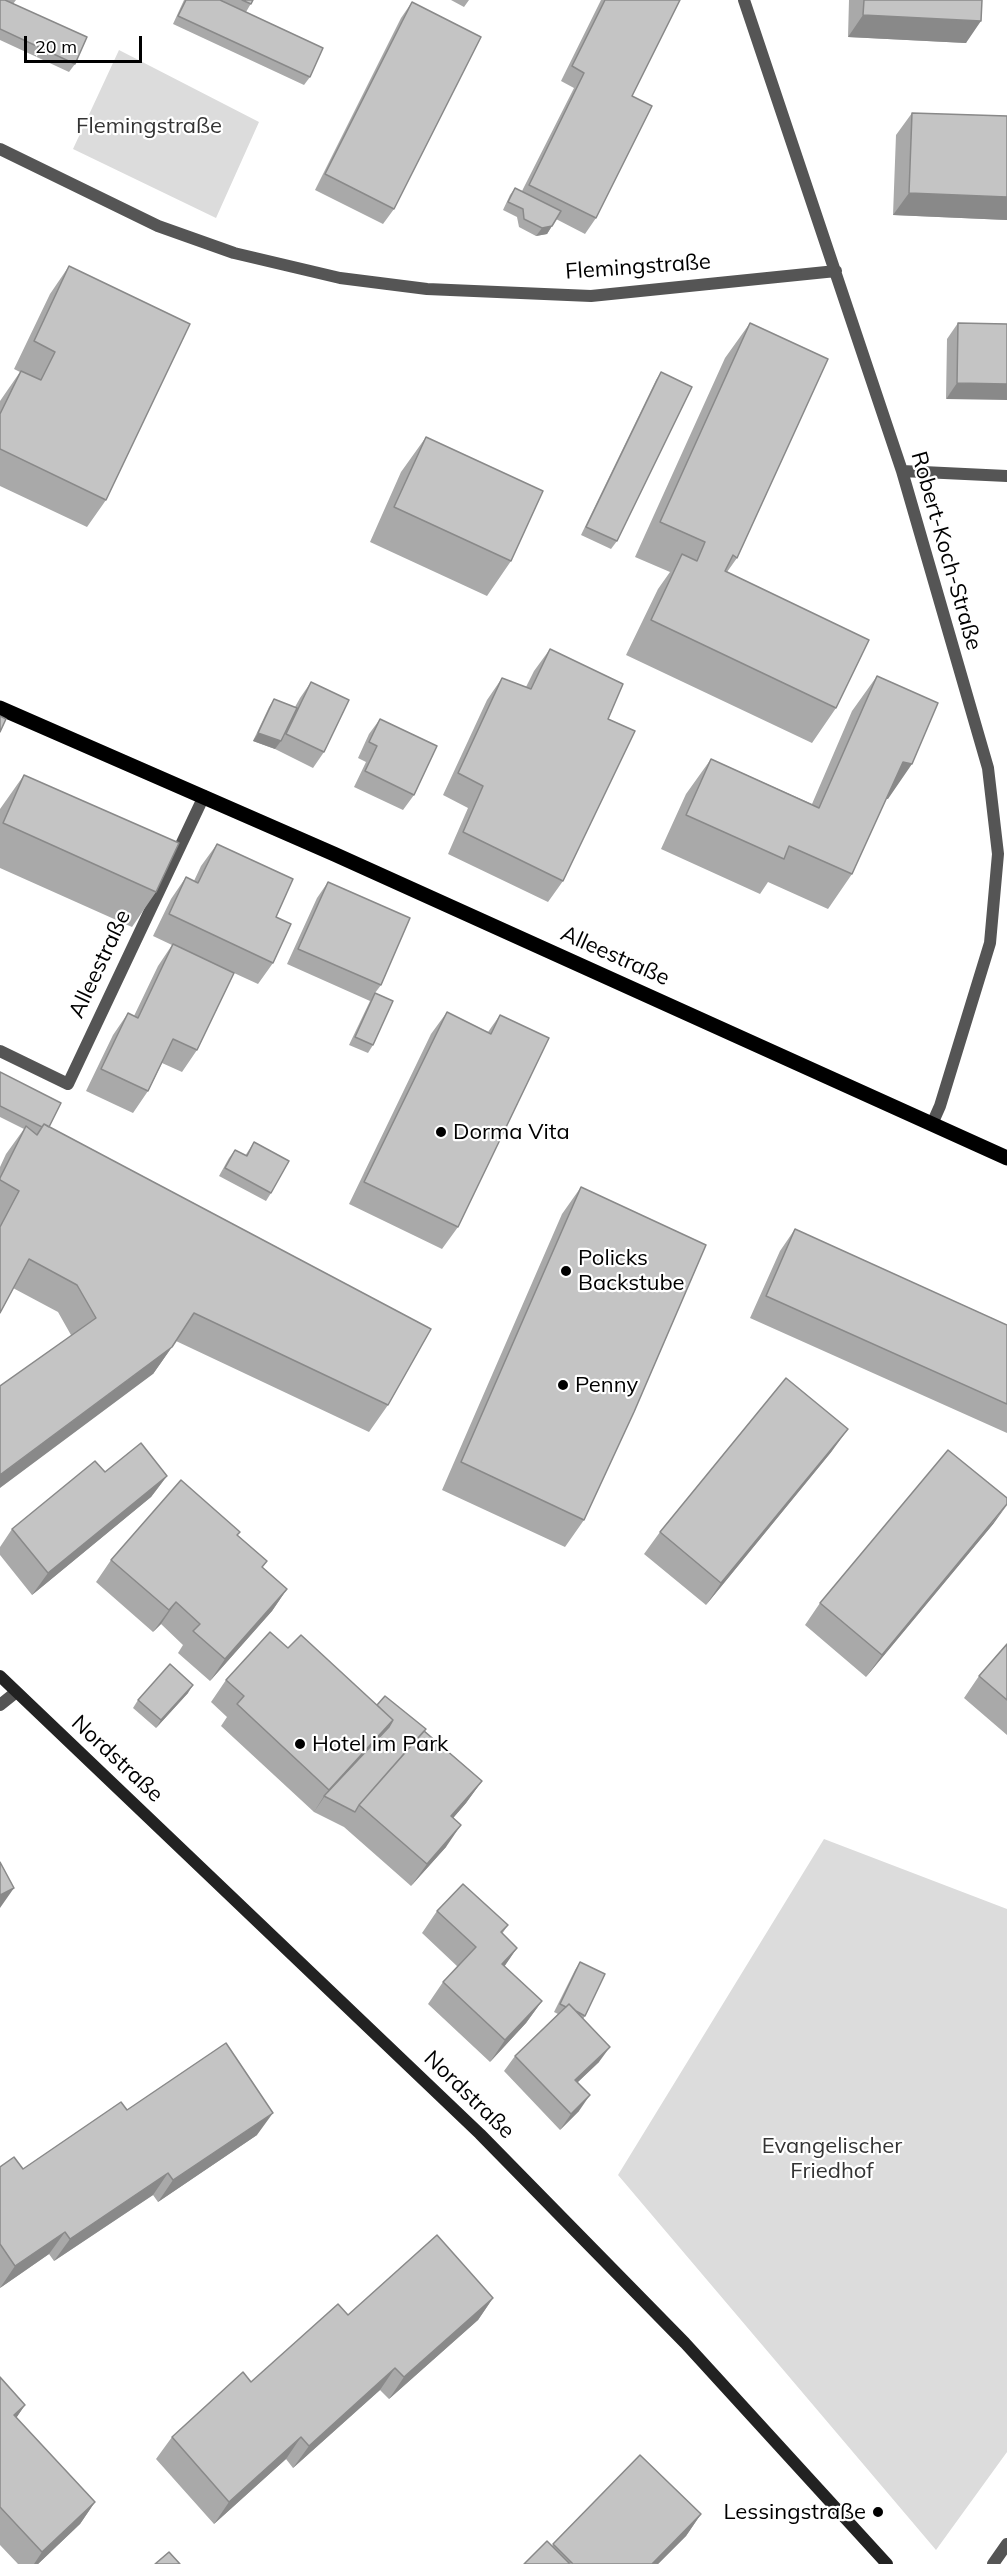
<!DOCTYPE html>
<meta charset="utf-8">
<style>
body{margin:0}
#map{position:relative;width:1007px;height:2564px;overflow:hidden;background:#fff;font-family:Mulish,sans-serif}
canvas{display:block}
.scale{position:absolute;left:24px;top:36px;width:118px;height:27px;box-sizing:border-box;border:3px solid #000;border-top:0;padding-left:8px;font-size:18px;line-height:21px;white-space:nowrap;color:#000;-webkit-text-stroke:4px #fff;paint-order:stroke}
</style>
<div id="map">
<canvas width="1007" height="2564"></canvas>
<div class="scale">20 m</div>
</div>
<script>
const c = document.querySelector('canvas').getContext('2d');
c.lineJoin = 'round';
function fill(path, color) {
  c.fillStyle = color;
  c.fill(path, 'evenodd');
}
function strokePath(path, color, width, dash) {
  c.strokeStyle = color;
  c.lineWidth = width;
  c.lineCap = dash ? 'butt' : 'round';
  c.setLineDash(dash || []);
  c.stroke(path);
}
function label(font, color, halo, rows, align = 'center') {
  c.font = font + ' Mulish,sans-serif';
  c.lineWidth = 4.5;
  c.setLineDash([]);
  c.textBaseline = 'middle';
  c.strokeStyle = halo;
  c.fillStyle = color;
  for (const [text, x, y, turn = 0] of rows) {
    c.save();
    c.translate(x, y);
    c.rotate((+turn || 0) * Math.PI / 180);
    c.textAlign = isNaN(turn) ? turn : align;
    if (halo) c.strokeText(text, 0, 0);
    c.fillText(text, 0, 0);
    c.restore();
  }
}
fill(new Path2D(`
 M 119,50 L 259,122 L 216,218 L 73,149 Z
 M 824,1839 L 1007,1909 L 1007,2452 L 936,2550 L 618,2175 Z`), '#dcdcdc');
strokePath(new Path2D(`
 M 744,0 L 902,471 L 988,768 L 998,854 L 990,943 L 940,1106 L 932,1124
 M 0,149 L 158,226 L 234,253 L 340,278 L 427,289 L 591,296 L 836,271
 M 902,471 L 1007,476
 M 0,1051 L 68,1084 L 204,796
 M 0,1705 L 15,1693
 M 993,2564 L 1007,2544`), '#555', 12);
strokePath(new Path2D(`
 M 0,1676 L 480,2134 L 685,2343 L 887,2564`), '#222', 12);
strokePath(new Path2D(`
 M 0,708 L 334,854 L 1007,1158`), '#000', 15);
fill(new Path2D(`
 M 0,0 L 16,0 L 13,4 L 75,64 L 69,72 L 0,40 Z
 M 184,0 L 253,0 L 246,12 L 310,77 L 304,85 L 173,24 Z
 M 451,0 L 469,0 L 464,7 Z
 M 601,0 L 680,0 L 632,96 L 596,218 L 585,234 L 556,219 L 547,234 L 536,236 L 519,227 L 517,217 L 503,210 L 510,195 L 515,188 L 522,191 L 574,88 L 561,81 Z
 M 849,0 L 982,0 L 966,43 L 848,37 Z
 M 412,2 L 394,209 L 383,224 L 315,190 L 401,18 Z
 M 912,113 L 1007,116 L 1007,220 L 893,215 L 896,135 Z
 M 69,266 L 106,500 L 87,527 L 0,486 L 0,401 L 20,372 L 14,369 L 50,294 Z
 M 750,323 L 737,558 L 727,572 L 836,708 L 812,743 L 626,655 L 658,589 L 670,572 L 635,557 L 725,358 Z
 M 958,323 L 1007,324 L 946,399 L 947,339 Z
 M 661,372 L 617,541 L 611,549 L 581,535 L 656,380 Z
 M 426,437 L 511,561 L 487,596 L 370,542 L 401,472 Z
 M 550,649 L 608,719 L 563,881 L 548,902 L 448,854 L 468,808 L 443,795 L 487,700 L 502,678 L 526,687 L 534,671 Z
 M 877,676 L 888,799 L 886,799 L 852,874 L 828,909 L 768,882 L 760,894 L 661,849 L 686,794 L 711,759 L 812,804 L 852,711 Z
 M 311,682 L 324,752 L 313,768 L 275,749 L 253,741 L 269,707 L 274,699 L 295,707 L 300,698 Z
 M 380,719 L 414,795 L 403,810 L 354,787 L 366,762 L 358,758 L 369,734 Z
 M 24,775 L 156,892 L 132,927 L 0,868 L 0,809 Z
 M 217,844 L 276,917 L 273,963 L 258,984 L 234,973 L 197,1050 L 182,1072 L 162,1063 L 148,1091 L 133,1113 L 86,1091 L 113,1035 L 128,1013 L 134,1016 L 158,966 L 172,945 L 153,936 L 171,899 L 186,877 L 194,881 L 201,866 Z
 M 328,882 L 381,985 L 375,993 L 373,1045 L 368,1053 L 349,1045 L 370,1001 L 287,964 L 317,898 Z
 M 447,1012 L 488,1032 L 500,1015 L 458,1227 L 442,1249 L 349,1204 L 431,1034 Z
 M 0,1072 L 49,1127 L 388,1405 L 369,1432 L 176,1341 L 153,1374 L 71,1335 L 58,1312 L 13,1288 L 0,1313 L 0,1167 L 6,1154 L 24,1129 L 0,1117 Z
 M 254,1142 L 271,1193 L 266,1201 L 219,1176 L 229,1158 L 235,1150 L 245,1156 Z
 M 581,1187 L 584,1520 L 565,1547 L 442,1490 L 562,1214 Z
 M 795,1229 L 1007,1325 L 1007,1433 L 750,1318 L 780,1251 Z
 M 832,1451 L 706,1605 L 644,1554 L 660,1532 Z
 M 167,1476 L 151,1497 L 32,1595 L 0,1555 L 0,1547 L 12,1529 Z
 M 994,1523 L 866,1677 L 805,1625 L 820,1603 Z
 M 111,1560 L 263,1568 L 287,1589 L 272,1611 L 210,1681 L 178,1653 L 183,1645 L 161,1624 L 153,1632 L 96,1582 Z
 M 1007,1644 L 1007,1735 L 964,1698 L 979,1676 Z
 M 288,1648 L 377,1705 L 425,1731 L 482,1781 L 466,1803 L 453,1818 L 446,1847 L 411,1886 L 344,1827 L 314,1812 L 221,1726 L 227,1717 L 211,1702 L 226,1680 Z
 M 188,1693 L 156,1728 L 133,1708 L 138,1700 Z
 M 437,1911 L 508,1925 L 502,1934 L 517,1948 L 504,1966 L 542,2001 L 526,2023 L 490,2062 L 428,2004 L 443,1982 L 458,1967 L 422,1933 Z
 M 580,1962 L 585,2016 L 583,2019 L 599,2062 L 577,2083 L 579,2111 L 560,2130 L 504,2071 L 515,2056 L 558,2014 L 554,2012 L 575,1970 Z
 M 127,2110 L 257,2135 L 158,2202 L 153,2195 L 54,2261 L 49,2254 L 0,2288 L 0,2167 L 23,2169 Z
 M 493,2298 L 478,2320 L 389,2399 L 380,2390 L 293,2468 L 286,2459 L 214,2524 L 156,2459 L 172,2437 L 348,2315 Z
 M 0,2377 L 25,2405 L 16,2418 L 95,2502 L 80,2524 L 38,2564 L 18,2564 L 0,2545 Z
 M 640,2455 L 701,2514 L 686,2536 L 658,2564 L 524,2564 L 552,2546 Z`), '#a9a9a9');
fill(new Path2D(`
 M 863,15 L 981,21 L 966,43 L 848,37 Z
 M 909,193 L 1007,197 L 1007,220 L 893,215 Z
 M 552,226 L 547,234 L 536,236 L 542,228 Z
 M 957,383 L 1007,384 L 1007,400 L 946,399 Z
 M 258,733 L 281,741 L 275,749 L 253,741 Z
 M 903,762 L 912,764 L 888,799 L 879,797 Z
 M 172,1347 L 153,1374 L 0,1488 L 0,1475 Z
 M 848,1429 L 832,1451 L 706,1605 L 721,1583 Z
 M 167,1476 L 151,1497 L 32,1595 L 48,1573 Z
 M 1007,1505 L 994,1523 L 866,1677 L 882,1655 Z
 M 287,1589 L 272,1611 L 210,1681 L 225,1659 Z
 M 176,1602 L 161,1624 L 153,1632 L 169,1610 Z
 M 193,1685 L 188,1693 L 156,1728 L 161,1720 Z
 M 393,1720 L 378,1742 L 324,1796 L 314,1812 L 329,1790 Z
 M 482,1781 L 466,1803 L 436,1838 L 451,1816 Z
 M 461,1825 L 446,1847 L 411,1886 L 427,1864 Z
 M 14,1888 L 0,1908 L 0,1895 Z
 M 517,1948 L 502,1970 L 502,1964 Z
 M 542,2001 L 526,2023 L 490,2062 L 505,2040 Z
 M 610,2047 L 599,2062 L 564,2095 L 575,2080 Z
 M 590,2095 L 579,2111 L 560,2130 L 571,2114 Z
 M 273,2113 L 257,2135 L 158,2202 L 173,2180 Z
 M 168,2173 L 153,2195 L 54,2261 L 70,2239 Z
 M 65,2232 L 49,2254 L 0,2288 L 15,2266 Z
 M 493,2298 L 478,2320 L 389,2399 L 404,2377 Z
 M 395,2368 L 380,2390 L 293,2468 L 309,2446 Z
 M 25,2405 L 10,2427 L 14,2415 Z
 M 301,2437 L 286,2459 L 214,2524 L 229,2502 Z
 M 95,2502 L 80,2524 L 38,2564 L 34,2564 L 42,2552 Z
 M 701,2514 L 686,2536 L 658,2564 L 652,2564 Z`), '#898989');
const building = new Path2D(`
 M 0,0 L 5,0 L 87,37 L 75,64 L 0,29 Z
 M 186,0 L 220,0 L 323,48 L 310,77 L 178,16 Z
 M 242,0 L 253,0 L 251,4 Z
 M 605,0 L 680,0 L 632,96 L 652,106 L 596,218 L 529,185 L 584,73 L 572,66 Z
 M 864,0 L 982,0 L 981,21 L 863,15 Z
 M 412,2 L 481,37 L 394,209 L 325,174 Z
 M 912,113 L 1007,116 L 1007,197 L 909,193 Z
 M 515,188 L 561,211 L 552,226 L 542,228 L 524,219 L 523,209 L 508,202 Z
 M 69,266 L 190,324 L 106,500 L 0,449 L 0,414 L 21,371 L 41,380 L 55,352 L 34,341 Z
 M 750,323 L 828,359 L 737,558 L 733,555 L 725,571 L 869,640 L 836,708 L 651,620 L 682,554 L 697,561 L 705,542 L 660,522 Z
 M 958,323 L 1007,324 L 1007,384 L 957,383 Z
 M 661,372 L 692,387 L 617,541 L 586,527 Z
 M 426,437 L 543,491 L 511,561 L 394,507 Z
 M 550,649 L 623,684 L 608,719 L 635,731 L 563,881 L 463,832 L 483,786 L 458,773 L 502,678 L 531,689 Z
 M 877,676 L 938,703 L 912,764 L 903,762 L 852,874 L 789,846 L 784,859 L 686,815 L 711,759 L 819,808 Z
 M 311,682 L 349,700 L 324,752 L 286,734 Z
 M 274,699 L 297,708 L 281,741 L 258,733 Z
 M 0,716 L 6,719 L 0,732 Z
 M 380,719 L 437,746 L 414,795 L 365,771 L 377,746 L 369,742 Z
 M 24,775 L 179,843 L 156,892 L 3,823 Z
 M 217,844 L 293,879 L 276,917 L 291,924 L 273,963 L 169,914 L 186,877 L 198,883 Z
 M 328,882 L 410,918 L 381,985 L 298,949 Z
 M 173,944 L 234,973 L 197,1050 L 173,1039 L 148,1091 L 101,1069 L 128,1013 L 138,1018 Z
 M 375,993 L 393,1001 L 373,1045 L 355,1037 Z
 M 447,1012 L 491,1034 L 500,1015 L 549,1038 L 458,1227 L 364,1182 Z
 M 0,1072 L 61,1103 L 49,1127 L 44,1124 L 42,1127 L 0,1106 Z
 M 44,1124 L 431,1329 L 388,1405 L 194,1313 L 172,1347 L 0,1475 L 0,1386 L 96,1318 L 77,1285 L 29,1259 L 0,1313 L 0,1227 L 19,1191 L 0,1180 L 0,1178 L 26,1126 L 37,1135 Z
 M 254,1142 L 289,1161 L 271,1193 L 225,1168 L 235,1150 L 247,1156 Z
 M 581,1187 L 706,1245 L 634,1412 L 584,1520 L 461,1462 Z
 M 795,1229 L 1007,1325 L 1007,1404 L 766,1296 Z
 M 786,1378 L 848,1429 L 721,1583 L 660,1532 Z
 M 141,1443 L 167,1476 L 48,1573 L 12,1529 L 95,1461 L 105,1472 Z
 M 948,1450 L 1007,1498 L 1007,1504 L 882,1655 L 820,1603 Z
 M 181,1480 L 240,1532 L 237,1535 L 267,1561 L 262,1567 L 287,1589 L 225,1659 L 193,1631 L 200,1624 L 176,1602 L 169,1610 L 111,1560 Z
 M 270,1632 L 288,1648 L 301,1635 L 393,1720 L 329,1790 L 237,1704 L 244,1696 L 226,1680 Z
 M 1007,1644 L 1007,1700 L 979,1676 Z
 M 170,1664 L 193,1685 L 161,1720 L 138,1700 Z
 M 385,1696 L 426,1729 L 359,1805 L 355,1812 L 324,1796 L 389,1727 L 393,1720 L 377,1705 Z
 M 424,1731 L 482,1781 L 451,1816 L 461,1825 L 427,1864 L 359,1805 Z
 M 0,1862 L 14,1888 L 0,1895 Z
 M 463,1884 L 508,1925 L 501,1932 L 517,1948 L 502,1964 L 542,2001 L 505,2040 L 443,1982 L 476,1947 L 437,1911 Z
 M 580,1962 L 605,1974 L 585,2016 L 576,2011 L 569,2004 L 566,2007 L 560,2004 Z
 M 569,2004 L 610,2047 L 575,2080 L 590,2095 L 571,2114 L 515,2056 Z
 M 226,2043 L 273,2113 L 173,2180 L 168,2173 L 70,2239 L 65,2232 L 15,2266 L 0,2244 L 0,2167 L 14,2157 L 23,2169 L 121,2102 L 127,2110 Z
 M 437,2235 L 493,2298 L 404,2377 L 395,2368 L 309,2446 L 301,2437 L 229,2502 L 172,2437 L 243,2372 L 251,2382 L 338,2304 L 348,2315 Z
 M 0,2377 L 25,2405 L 14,2415 L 95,2502 L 42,2552 L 0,2507 Z
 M 640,2455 L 701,2514 L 652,2564 L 573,2564 L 553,2544 Z
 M 547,2541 L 570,2564 L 524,2564 Z
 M 169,2552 L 180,2564 L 155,2564 Z`);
fill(building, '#c4c4c4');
strokePath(building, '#898989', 1.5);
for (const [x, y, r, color] of [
 [441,1132,6,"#000"],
 [566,1271,6,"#000"],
 [563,1385,6,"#000"],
 [300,1744,6,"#000"],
 [878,2512,6,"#000"]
]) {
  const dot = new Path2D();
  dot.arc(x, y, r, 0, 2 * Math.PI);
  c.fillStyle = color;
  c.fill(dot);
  strokePath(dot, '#fff', 2);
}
label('22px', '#333', '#fff', [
 ["Flemingstraße",149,126],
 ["Evangelischer",832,2146],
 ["Friedhof",832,2171]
]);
label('22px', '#000', '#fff', [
 ["Flemingstraße",638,267,-4],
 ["Robert-Koch-Straße",946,551,74],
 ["Alleestraße",615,956,24],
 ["Alleestraße",100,964,-65],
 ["Nordstraße",117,1759,43],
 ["Nordstraße",469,2095,44]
]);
label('22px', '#000', '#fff', [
 ["Dorma Vita",453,1132],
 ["Policks",578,1258],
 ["Backstube",578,1283],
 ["Penny",575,1385],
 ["Hotel im Park",312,1744],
 ["Lessingstraße",866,2512,"right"]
], 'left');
</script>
